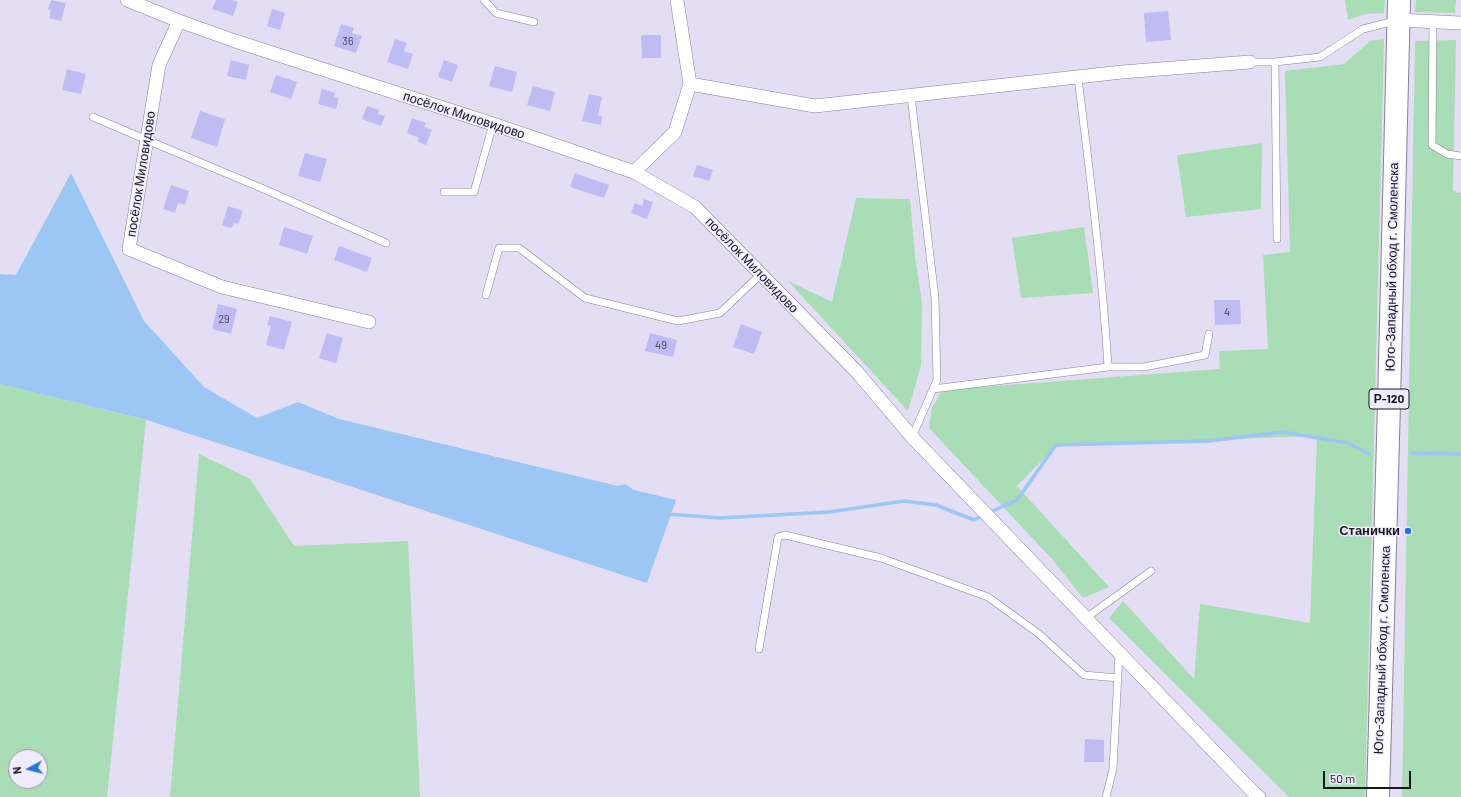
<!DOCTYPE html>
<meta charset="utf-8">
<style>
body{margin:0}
#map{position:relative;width:1461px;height:797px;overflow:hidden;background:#e3def4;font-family:Barlow,sans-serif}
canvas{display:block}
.north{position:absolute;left:8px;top:749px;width:40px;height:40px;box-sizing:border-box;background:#f0ebfe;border:1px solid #9a96a4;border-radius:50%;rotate:263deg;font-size:11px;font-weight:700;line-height:16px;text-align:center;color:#18161e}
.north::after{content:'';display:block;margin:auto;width:14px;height:18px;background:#2574df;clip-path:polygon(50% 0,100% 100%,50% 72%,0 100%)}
.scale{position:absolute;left:1323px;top:771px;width:88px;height:18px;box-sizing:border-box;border:2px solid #18161e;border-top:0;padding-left:5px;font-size:12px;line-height:14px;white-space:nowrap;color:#18161e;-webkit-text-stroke:3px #f0ebfe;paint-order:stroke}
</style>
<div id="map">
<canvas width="1461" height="797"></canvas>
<div class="north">N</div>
<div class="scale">50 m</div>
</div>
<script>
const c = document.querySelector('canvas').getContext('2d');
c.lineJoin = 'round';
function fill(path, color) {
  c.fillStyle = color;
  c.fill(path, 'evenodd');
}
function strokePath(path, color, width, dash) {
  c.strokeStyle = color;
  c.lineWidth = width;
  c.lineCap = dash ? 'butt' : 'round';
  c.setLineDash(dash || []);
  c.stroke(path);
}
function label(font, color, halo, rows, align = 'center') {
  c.font = font + ' Barlow,sans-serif';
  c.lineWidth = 3;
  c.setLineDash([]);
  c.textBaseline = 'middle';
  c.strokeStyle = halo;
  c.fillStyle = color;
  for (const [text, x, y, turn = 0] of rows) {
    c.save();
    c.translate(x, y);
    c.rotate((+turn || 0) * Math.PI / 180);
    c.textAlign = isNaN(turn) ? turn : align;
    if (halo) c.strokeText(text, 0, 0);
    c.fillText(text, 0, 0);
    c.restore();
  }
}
fill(new Path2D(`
 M 1345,0 L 1385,0 L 1384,13 L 1365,14 L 1348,20 Z
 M 1416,0 L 1456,0 L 1455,13 L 1415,12 Z
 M 1384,39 L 1365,797 L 1289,797 L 1109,618 L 1123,601 L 1194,679 L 1200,604 L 1310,623 L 1317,436 L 1057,445 L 1017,486 L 1109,587 L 1083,598 L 1052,559 L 929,428 L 932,408 L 942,390 L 1220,369 L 1219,351 L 1268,349 L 1263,255 L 1290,252 L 1285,71 L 1344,64 L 1370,41 Z
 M 1456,40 L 1453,191 L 1461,193 L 1461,797 L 1402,797 L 1415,41 Z
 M 1262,143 L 1261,209 L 1186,217 L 1177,155 Z
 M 856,198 L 910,199 L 915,256 L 922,303 L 921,365 L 908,411 L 788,281 L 832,302 Z
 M 1084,227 L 1093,293 L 1021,298 L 1012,238 Z
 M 0,384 L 146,420 L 107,797 L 0,797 ZM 16,757 L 40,757 L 40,781 L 16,781 Z
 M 199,454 L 250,479 L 294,546 L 408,541 L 420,797 L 170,797 Z`), '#a8ddb6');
fill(new Path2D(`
 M 71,173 L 144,321 L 204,387 L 257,418 L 298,402 L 339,419 L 676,500 L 647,583 L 147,420 L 0,384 L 0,274 L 16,275 Z`), '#9cc6f4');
strokePath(new Path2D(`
 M 1412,453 L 1461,454
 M 616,488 L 625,486 L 632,491
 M 988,513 L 1017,500 L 1056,445 L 1208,441 L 1283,432 L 1348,443 L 1369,454
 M 668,514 L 720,518 L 829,512 L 904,501 L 936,505 L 974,520 L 982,516`), '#9cc6f4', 3.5);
fill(new Path2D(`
 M 51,0 L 66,3 L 61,21 L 49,18 L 51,10 L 48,9 Z
 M 216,0 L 232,0 L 238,2 L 233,16 L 212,9 Z
 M 272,9 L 285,13 L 280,30 L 267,26 Z
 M 1168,11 L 1171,40 L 1146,42 L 1144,13 Z
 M 341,24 L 354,28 L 352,33 L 362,36 L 356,53 L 334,46 Z
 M 641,35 L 661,35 L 661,58 L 642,58 Z
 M 395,39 L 407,43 L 404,51 L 413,54 L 408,69 L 387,62 Z
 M 231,60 L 249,65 L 246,80 L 227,76 Z
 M 444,60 L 458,65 L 452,82 L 438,77 Z
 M 495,66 L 517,72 L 512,92 L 489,86 Z
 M 67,69 L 86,74 L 81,94 L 62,90 Z
 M 276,75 L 297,82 L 291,99 L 270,92 Z
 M 533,86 L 555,92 L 550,111 L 527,105 Z
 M 322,89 L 335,93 L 334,97 L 339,98 L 336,109 L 318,104 Z
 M 589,94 L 602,97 L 598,115 L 602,117 L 601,125 L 582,121 Z
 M 367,106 L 379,110 L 378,114 L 385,116 L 381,126 L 362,119 Z
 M 200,111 L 225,119 L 217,147 L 191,138 Z
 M 412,118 L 426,123 L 424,127 L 432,130 L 426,145 L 418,142 L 419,138 L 407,133 Z
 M 305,153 L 327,159 L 320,182 L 298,176 Z
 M 697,165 L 713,170 L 709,181 L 693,176 Z
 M 575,173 L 609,185 L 604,198 L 570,187 Z
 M 171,185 L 189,191 L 185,205 L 178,203 L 175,213 L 163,209 Z
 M 644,199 L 653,202 L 647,219 L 631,213 L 635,203 L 642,206 Z
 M 228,206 L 243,211 L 238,224 L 234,223 L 231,228 L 222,225 Z
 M 284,227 L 313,236 L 307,254 L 279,245 Z
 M 339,246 L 372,258 L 367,272 L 334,260 Z
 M 1214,300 L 1240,300 L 1241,324 L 1215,325 Z
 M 218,304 L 237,309 L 231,334 L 212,329 Z
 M 270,316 L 292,322 L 284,350 L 266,345 L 271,326 L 267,325 Z
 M 741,324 L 762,332 L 754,354 L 733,347 Z
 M 327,333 L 343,338 L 336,363 L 319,358 Z
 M 650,333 L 677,340 L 673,357 L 645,351 Z
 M 1085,739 L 1104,740 L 1104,762 L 1084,762 Z`), '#c1bbf3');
const lane = new Path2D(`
 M 484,0 L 496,13 L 534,22
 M 1433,22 L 1432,145 L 1447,154 L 1461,156
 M 1250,62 L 1275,62 L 1277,239
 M 1275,62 L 1320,57 L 1363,29 L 1395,21
 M 911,96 L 935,298 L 937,380 L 912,437
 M 93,117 L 147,140 L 266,190 L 386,243
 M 444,192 L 474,192 L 493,124
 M 486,295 L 499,248 L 519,248 L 585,298 L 678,321 L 720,313 L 761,274
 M 1108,367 L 1144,367 L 1205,355 L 1209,334
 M 933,389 L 1108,367 C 1102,270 1090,174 1078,78
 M 1086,618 L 1151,571
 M 759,649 L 778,537 L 785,535 L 881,558 L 988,597 L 1039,634 L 1084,675 L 1118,678
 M 1106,797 L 1113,769 L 1119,654`);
const street = new Path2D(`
 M 127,0 L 179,21 L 235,41 L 493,124 L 634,172 L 695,207 L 857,372 L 912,437 L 1253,792 L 1259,797
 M 1398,20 L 1461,23
 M 179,21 L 159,65 L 129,249 L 222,287 L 369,322
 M 690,84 L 815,106 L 1122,72 L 1250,62
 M 634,172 L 675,132 L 690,84 L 677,0`);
const highway = new Path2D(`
 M 1378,797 L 1389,403 L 1399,0`);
strokePath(lane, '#868195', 8);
strokePath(street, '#868195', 14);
strokePath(highway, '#868195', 24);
strokePath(lane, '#fff', 7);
strokePath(street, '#fff', 13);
strokePath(highway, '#fff', 22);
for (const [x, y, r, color] of [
 [1408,531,4,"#2574df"]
]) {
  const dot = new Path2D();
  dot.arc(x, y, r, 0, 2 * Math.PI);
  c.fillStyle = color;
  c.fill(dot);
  strokePath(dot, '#f0ebfe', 1.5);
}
label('11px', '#423f53', null, [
 ["36",348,41],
 ["4",1227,312],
 ["29",224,319],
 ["49",661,345]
]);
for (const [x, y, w] of [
 [1389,399,40]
]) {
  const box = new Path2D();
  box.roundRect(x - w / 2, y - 10, w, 20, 3);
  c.fillStyle = '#f0ebfe';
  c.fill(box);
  strokePath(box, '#18161e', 1);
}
label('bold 12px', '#18161e', null, [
 ["Р-120",1389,399]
]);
label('13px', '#18161e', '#f0ebfe', [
 ["посёлок Миловидово",464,115,18],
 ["посёлок Миловидово",141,174,-81],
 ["посёлок Миловидово",752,265,46],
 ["Юго-Западный обход г. Смоленска",1392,267,-89],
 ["Юго-Западный обход г. Смоленска",1382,650,-88]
]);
label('bold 13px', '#18161e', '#f0ebfe', [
 ["Станички",1400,531]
], 'right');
</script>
